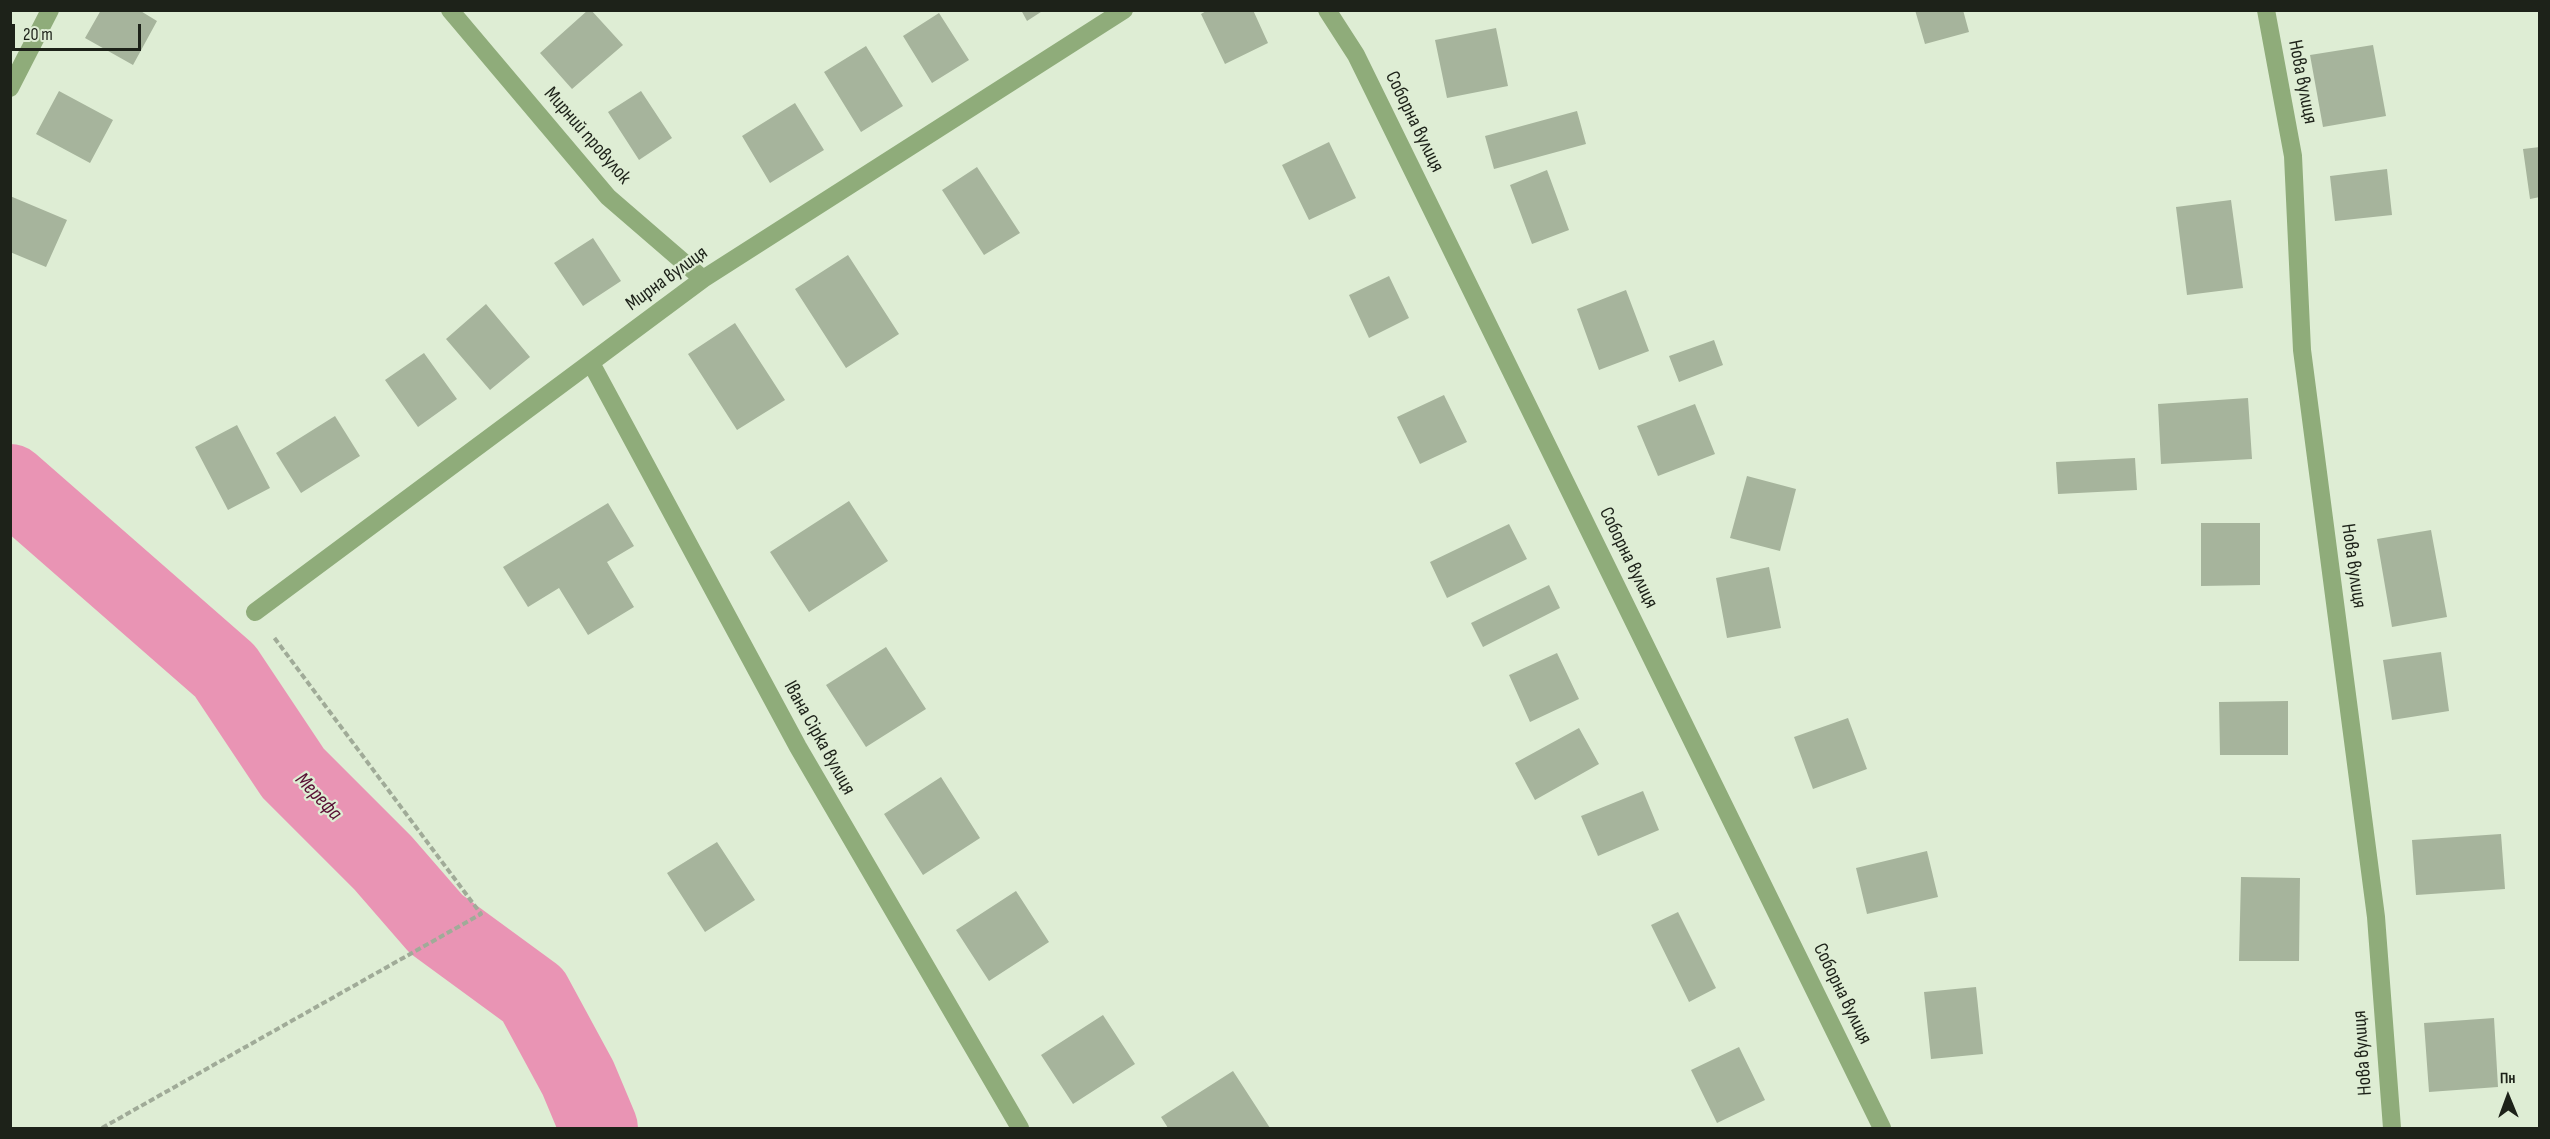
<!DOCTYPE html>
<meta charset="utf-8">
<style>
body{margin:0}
#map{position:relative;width:2550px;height:1139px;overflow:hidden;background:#deedd4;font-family:"Sofia Sans Condensed",sans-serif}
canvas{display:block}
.frame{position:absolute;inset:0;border:12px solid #1d2219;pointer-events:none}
.north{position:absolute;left:2478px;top:1067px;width:60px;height:60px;-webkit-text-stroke:4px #deedd4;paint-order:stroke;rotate:359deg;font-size:16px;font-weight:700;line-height:24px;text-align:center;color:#1d2219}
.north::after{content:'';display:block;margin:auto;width:21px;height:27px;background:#1d2219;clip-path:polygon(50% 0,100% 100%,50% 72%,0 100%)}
.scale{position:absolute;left:12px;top:24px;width:129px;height:27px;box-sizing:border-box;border:3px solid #1d2219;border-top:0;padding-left:8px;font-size:18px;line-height:21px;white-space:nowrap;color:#1d2219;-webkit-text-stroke:4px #deedd4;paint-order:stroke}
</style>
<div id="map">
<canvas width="2550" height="1139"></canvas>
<div class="frame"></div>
<div class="north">Пн</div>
<div class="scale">20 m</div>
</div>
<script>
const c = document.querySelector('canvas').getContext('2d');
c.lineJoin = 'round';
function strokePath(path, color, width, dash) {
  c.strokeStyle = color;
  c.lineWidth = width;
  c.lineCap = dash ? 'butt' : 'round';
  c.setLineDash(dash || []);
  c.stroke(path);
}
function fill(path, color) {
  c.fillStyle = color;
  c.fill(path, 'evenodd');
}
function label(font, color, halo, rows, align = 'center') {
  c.font = font + ' "Sofia Sans Condensed",sans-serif';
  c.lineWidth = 4.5;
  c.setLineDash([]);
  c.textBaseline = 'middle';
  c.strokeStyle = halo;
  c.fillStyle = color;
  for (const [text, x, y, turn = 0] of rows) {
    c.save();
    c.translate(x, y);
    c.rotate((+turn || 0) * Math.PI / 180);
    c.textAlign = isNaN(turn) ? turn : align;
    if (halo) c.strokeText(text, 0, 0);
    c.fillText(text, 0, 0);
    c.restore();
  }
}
strokePath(new Path2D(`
 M 10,483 L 225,671 L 293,773 L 383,863 L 436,924 L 533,995 L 578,1078 L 599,1128`), '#e994b4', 78);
fill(new Path2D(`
 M 101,10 L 139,10 L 157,21 L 133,65 L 85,38 Z
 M 588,10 L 591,10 L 623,45 L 572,89 L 540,53 Z
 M 1021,10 L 1044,10 L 1027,21 Z
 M 1208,10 L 1253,10 L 1268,43 L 1225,64 L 1201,14 Z
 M 1915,10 L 1963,10 L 1969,32 L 1925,44 Z
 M 939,13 L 969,60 L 932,83 L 903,36 Z
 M 1496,28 L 1508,86 L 1447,98 L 1435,40 Z
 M 2373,45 L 2386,116 L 2323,127 L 2310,55 Z
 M 866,46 L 903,106 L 861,132 L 824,72 Z
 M 59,91 L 113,120 L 90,163 L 36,134 Z
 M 641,91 L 672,138 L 639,160 L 608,112 Z
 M 795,103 L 824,150 L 770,183 L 742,136 Z
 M 1577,111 L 1586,144 L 1494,169 L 1485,136 Z
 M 1329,142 L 1356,198 L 1309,220 L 1282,165 Z
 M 2540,147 L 2540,197 L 2530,199 L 2523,149 Z
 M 977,167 L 1020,233 L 984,255 L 942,190 Z
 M 2387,169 L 2392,215 L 2335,221 L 2330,176 Z
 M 1547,170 L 1569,230 L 1532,244 L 1510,185 Z
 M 10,196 L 67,220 L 46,267 L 10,252 Z
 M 2231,200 L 2243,288 L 2187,295 L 2176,207 Z
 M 593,238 L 621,281 L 583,306 L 554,263 Z
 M 848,255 L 899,334 L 846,368 L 795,289 Z
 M 1389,276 L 1409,318 L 1369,338 L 1349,295 Z
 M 1626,290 L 1649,351 L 1599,370 L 1577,309 Z
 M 486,304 L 530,357 L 490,390 L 446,339 Z
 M 735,323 L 785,400 L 737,430 L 688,354 Z
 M 1714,340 L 1723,365 L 1679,382 L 1669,356 Z
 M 424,353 L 457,399 L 418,427 L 385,380 Z
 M 1444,395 L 1467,442 L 1420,464 L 1397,417 Z
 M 2248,398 L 2252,459 L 2161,464 L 2158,404 Z
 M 1695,404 L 1715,454 L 1658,476 L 1637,426 Z
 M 335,416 L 360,456 L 301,493 L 276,453 Z
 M 237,425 L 270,488 L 228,510 L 195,447 Z
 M 2135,458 L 2137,490 L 2058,494 L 2056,462 Z
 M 1747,476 L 1796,489 L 1780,551 L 1730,538 Z
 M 849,501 L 888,561 L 809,612 L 770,552 Z
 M 608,503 L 634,546 L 607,562 L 634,607 L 588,635 L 559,588 L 528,607 L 503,567 Z
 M 2201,523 L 2260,523 L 2260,585 L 2201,586 Z
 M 1509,524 L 1527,559 L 1447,598 L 1430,562 Z
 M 2431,530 L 2447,617 L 2392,627 L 2377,539 Z
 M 1769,567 L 1781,628 L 1727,638 L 1716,578 Z
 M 1549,585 L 1560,608 L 1483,647 L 1471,623 Z
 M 886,647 L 926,709 L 866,747 L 826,685 Z
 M 2441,652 L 2449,711 L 2392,720 L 2383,660 Z
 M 1557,653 L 1579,699 L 1530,722 L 1509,675 Z
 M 2288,701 L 2288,755 L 2220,755 L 2219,702 Z
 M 1848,718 L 1867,769 L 1813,789 L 1794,737 Z
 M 1579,728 L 1599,764 L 1535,800 L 1515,763 Z
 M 941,777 L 980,838 L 923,875 L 884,814 Z
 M 1643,791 L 1659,830 L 1598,856 L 1581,816 Z
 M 2501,834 L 2505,889 L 2416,895 L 2412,840 Z
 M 717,842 L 755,900 L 705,932 L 667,873 Z
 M 1927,851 L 1938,897 L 1867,914 L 1856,868 Z
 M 2241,877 L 2300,878 L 2299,961 L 2239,961 Z
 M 1016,891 L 1049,942 L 989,981 L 956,930 Z
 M 1678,912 L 1716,988 L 1689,1002 L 1651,925 Z
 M 1976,987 L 1983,1054 L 1931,1059 L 1924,992 Z
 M 1103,1015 L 1135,1064 L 1073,1104 L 1041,1055 Z
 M 2494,1018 L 2498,1087 L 2429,1092 L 2424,1023 Z
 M 1739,1047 L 1765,1100 L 1717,1123 L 1691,1070 Z
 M 1233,1071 L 1270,1128 L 1168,1128 L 1161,1117 Z`), '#a6b49c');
strokePath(new Path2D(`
 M 102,1128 L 481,914 L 273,636`), '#a0ab98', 4, [6, 3]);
strokePath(new Path2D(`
 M 450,10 L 608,197 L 703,279
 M 1327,10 L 1356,55 L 1882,1128
 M 2266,10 L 2293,156 L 2302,350 L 2376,917 L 2392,1128
 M 10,88 L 50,10
 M 591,363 L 798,747 L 1020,1128
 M 255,612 L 703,279 L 1124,10`), '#8fac7a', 18);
label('20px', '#1d2219', '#deedd4', [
 ["Нова вулиця",2302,82,79],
 ["Соборна вулиця",1414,122,64],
 ["Мирний провулок",587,136,49],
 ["Мирна вулиця",667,279,-36],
 ["Соборна вулиця",1628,558,64],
 ["Нова вулиця",2353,566,82],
 ["Івана Сірка вулиця",819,738,61],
 ["Соборна вулиця",1842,994,64],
 ["Нова вулиця",2363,1053,-94]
]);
label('italic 21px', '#580e33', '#deedd4', [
 ["Мерефа",318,797,46]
]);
</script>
